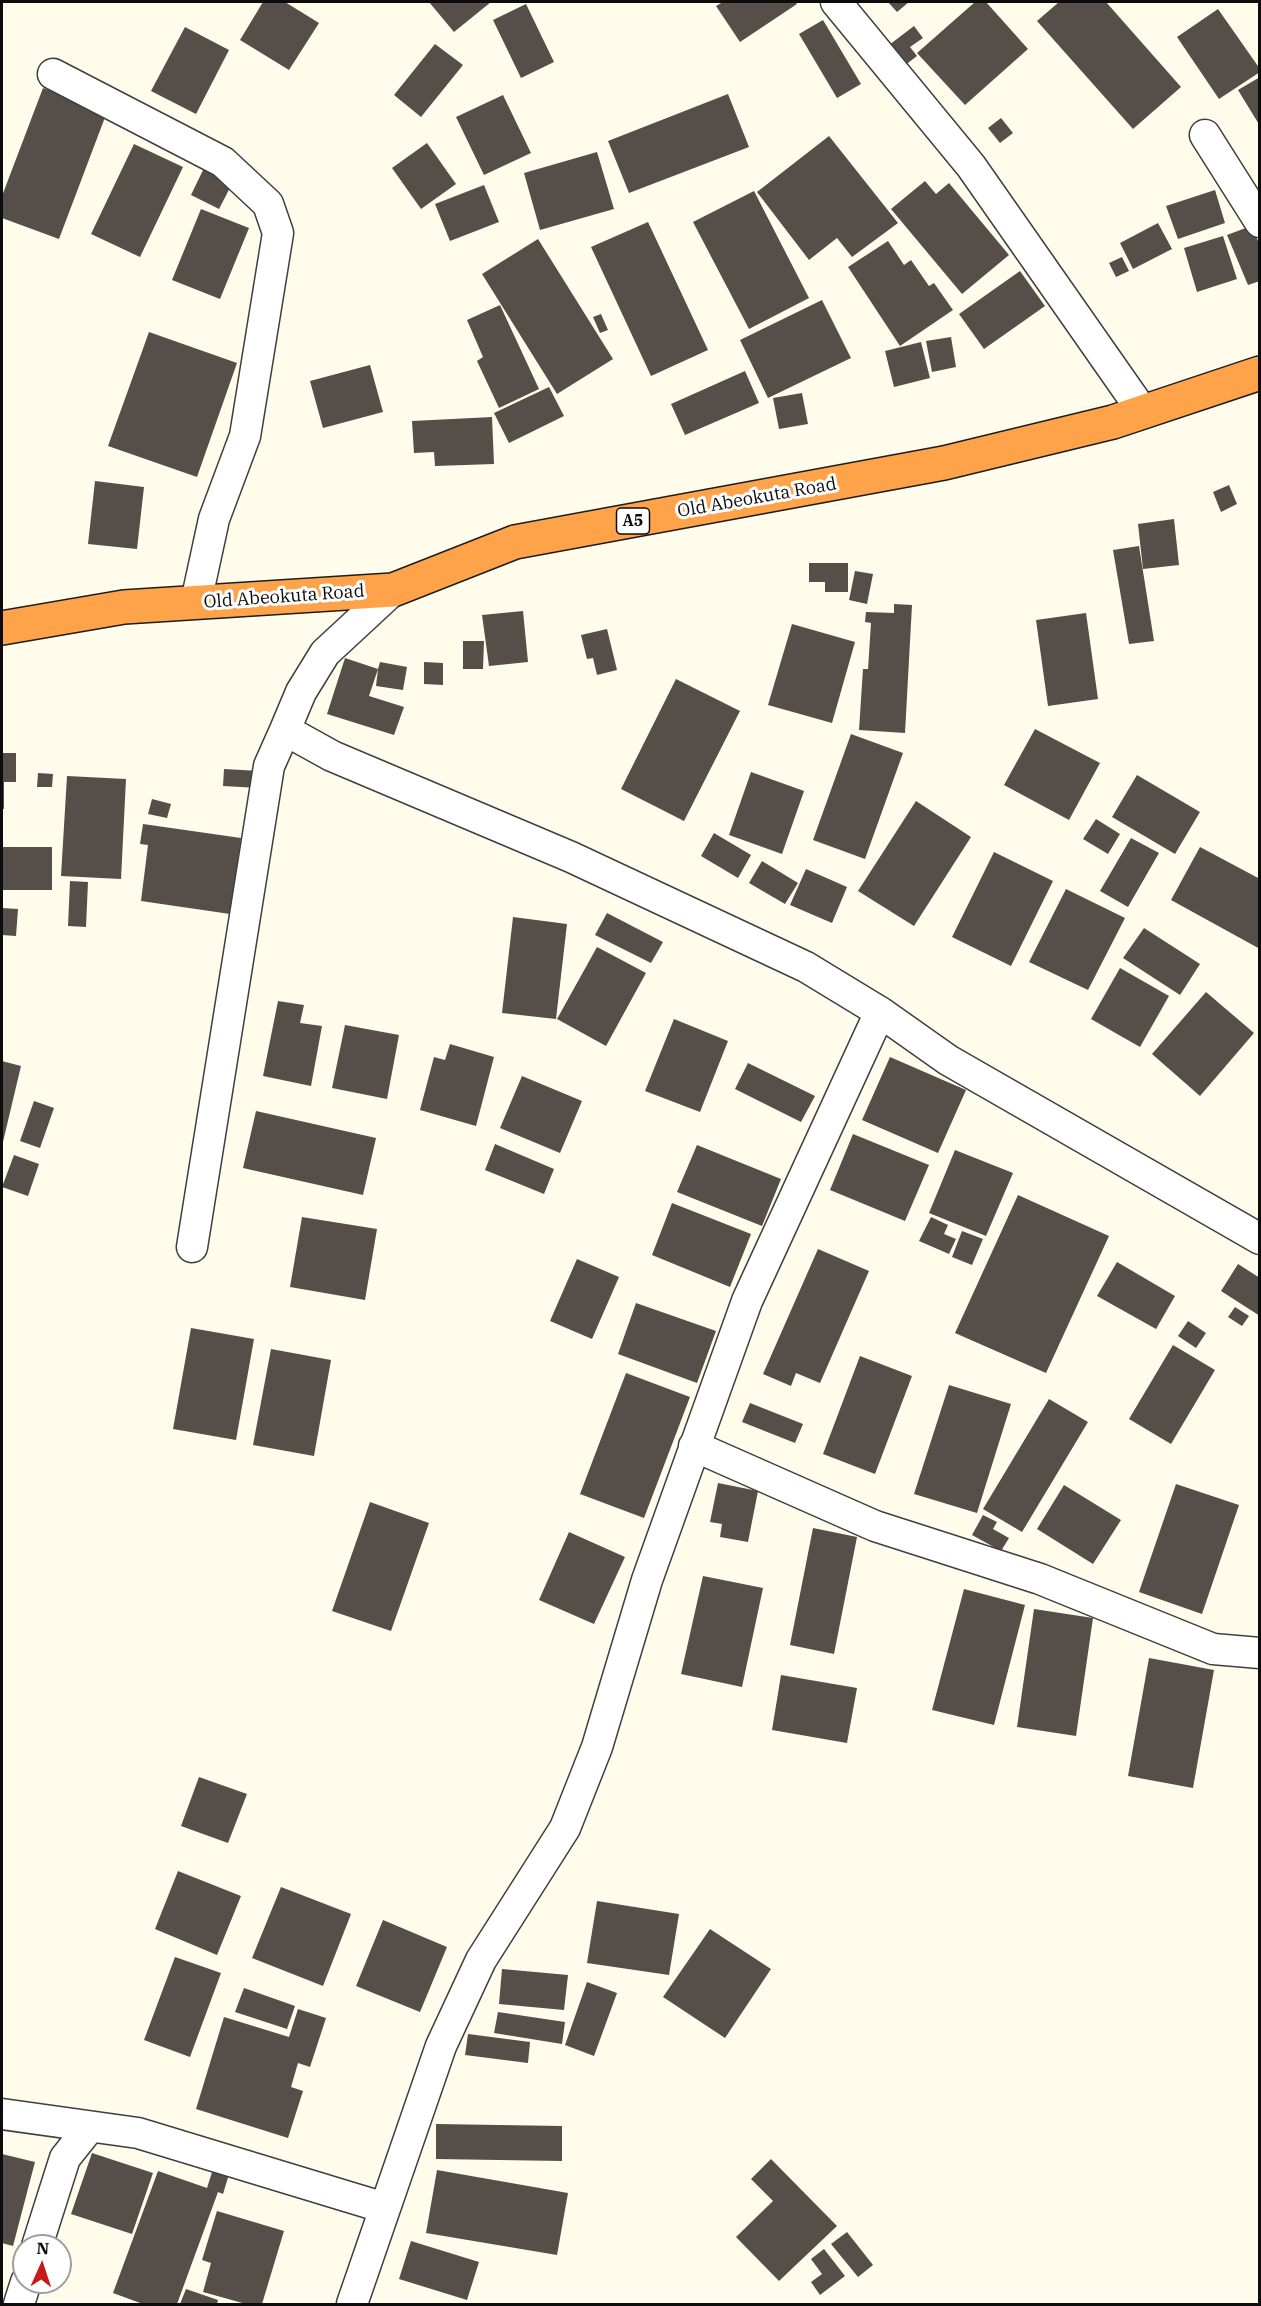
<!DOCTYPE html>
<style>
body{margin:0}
#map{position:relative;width:1261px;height:2306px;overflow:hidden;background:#fffcec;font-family:"IBM Plex Serif",serif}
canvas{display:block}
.frame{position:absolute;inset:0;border:3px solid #0c0c0c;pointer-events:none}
.north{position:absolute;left:12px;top:2234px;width:60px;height:60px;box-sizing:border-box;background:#fff;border:2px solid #9e9e9e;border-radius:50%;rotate:3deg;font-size:16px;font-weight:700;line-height:24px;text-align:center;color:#0c0c0c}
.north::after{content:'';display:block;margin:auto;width:21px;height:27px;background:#c61b1d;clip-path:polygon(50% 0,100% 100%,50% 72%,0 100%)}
</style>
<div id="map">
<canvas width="1261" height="2306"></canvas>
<div class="frame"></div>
<div class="north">N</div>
</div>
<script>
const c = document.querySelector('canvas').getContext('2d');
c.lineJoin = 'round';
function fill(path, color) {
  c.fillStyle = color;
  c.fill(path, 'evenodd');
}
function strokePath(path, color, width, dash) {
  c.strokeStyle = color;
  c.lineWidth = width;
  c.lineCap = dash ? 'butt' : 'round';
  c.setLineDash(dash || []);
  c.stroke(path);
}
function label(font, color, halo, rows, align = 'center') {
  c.font = font + ' "IBM Plex Serif",serif';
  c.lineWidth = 6;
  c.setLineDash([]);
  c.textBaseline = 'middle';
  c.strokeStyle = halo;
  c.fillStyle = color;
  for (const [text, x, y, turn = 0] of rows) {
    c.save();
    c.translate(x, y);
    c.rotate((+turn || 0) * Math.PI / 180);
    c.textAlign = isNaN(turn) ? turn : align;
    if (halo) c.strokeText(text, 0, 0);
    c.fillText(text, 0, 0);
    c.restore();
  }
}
fill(new Path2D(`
 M 263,2 L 285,2 L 319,23 L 289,70 L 240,40 Z
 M 429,2 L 491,2 L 454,32 Z
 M 723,2 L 795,2 L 797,4 L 740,42 L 716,6 Z
 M 888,2 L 909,2 L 897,12 Z
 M 975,2 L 986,2 L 1028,49 L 965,105 L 917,53 Z
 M 1059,2 L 1106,2 L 1181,87 L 1133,129 L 1037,21 Z
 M 526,4 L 554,62 L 521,78 L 493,20 Z
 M 1218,9 L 1260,69 L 1260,72 L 1219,99 L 1177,37 Z
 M 823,20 L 861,84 L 837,98 L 799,34 Z
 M 914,26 L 923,38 L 910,47 L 917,56 L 904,66 L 889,45 Z
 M 185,27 L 229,50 L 196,114 L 151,91 Z
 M 435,44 L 463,65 L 421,117 L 394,95 Z
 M 1260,77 L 1260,126 L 1238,90 Z
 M 43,88 L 107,112 L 59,239 L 2,218 L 2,196 Z
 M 728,94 L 749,147 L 629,193 L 608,141 Z
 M 503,95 L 531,153 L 484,175 L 456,117 Z
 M 1001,118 L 1013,133 L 1000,143 L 988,128 Z
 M 829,136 L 898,223 L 852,257 L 837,238 L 809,260 L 757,192 Z
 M 427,143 L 456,184 L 421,209 L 392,168 Z
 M 134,144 L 183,167 L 140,257 L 91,234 Z
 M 597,152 L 614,209 L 540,230 L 524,173 Z
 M 204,168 L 233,182 L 219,209 L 191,195 Z
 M 925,181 L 936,194 L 949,183 L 1009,255 L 962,294 L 891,209 Z
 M 484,185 L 499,222 L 450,241 L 435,204 Z
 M 1215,190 L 1225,223 L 1178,239 L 1166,206 Z
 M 754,191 L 809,298 L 749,329 L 693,222 Z
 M 201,209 L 249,228 L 220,299 L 172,280 Z
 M 648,222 L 708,350 L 651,376 L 591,247 Z
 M 1158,223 L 1172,249 L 1133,269 L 1120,243 Z
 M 1251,226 L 1260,245 L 1260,281 L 1248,285 L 1227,235 Z
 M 1223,236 L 1237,279 L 1197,292 L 1184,248 Z
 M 538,239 L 613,359 L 557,394 L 482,274 Z
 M 888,241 L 904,265 L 911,260 L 929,286 L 934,283 L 953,310 L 900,346 L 848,267 Z
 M 1122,257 L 1129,271 L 1116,277 L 1109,263 Z
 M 1020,271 L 1045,306 L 984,349 L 959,314 Z
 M 822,300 L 851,358 L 768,398 L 740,340 Z
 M 500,305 L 539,389 L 499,408 L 477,361 L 483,357 L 467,320 Z
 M 601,314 L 608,330 L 600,333 L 593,317 Z
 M 149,332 L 237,363 L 197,477 L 108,446 Z
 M 951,337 L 956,367 L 932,372 L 926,341 Z
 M 921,342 L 930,378 L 894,387 L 885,351 Z
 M 370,365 L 383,412 L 323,428 L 310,381 Z
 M 745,371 L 759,403 L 685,435 L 671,404 Z
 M 549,387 L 564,416 L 509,443 L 494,413 Z
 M 802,393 L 808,424 L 779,429 L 773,398 Z
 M 492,417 L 494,464 L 435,466 L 434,452 L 414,453 L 412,421 Z
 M 95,481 L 144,487 L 137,549 L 88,544 Z
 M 1229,485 L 1237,504 L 1221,512 L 1213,492 Z
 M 1174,519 L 1179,565 L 1143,569 L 1138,524 Z
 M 1139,546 L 1154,641 L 1129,644 L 1113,550 Z
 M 809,563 L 848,563 L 848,592 L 825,592 L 825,582 L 809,582 Z
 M 855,571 L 873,574 L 867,604 L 849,600 Z
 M 894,604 L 912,605 L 905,733 L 859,730 L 863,669 L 868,669 L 871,623 L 865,622 L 866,612 L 894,613 Z
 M 523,611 L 528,662 L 489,666 L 482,615 Z
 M 1086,613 L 1098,699 L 1048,706 L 1036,620 Z
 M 792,624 L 855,642 L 832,723 L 768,705 Z
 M 607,629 L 617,670 L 597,675 L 593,658 L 587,659 L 581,635 Z
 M 463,641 L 484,641 L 483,669 L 463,669 Z
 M 345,658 L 378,669 L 380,662 L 407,667 L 403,690 L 376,686 L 378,669 L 369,696 L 404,707 L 394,735 L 327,714 Z
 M 424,662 L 443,663 L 443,685 L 424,684 Z
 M 676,679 L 740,711 L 684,821 L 621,789 Z
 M 1035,729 L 1100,763 L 1069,820 L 1004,785 Z
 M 851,734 L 903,753 L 865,859 L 813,840 Z
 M 2,753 L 16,753 L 16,782 L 4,782 L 4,809 L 2,809 Z
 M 224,769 L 260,771 L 259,788 L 223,786 Z
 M 751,772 L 804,791 L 782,854 L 729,835 Z
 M 38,773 L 53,774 L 52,787 L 37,787 Z
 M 1137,775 L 1200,812 L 1175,854 L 1112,817 Z
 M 67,776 L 126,779 L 121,879 L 61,876 Z
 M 152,799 L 171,804 L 167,818 L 148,814 Z
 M 916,801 L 971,837 L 914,926 L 858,891 Z
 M 1096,819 L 1120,834 L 1108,854 L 1083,839 Z
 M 143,824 L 241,838 L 230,914 L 141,901 L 148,845 L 140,844 Z
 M 714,833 L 751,855 L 738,878 L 701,856 Z
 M 1131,838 L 1159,853 L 1128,907 L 1100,891 Z
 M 2,847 L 52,847 L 52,890 L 2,890 Z
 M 1200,847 L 1260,879 L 1260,949 L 1171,900 Z
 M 994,852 L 1053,881 L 1011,966 L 952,937 Z
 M 762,861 L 798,883 L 785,904 L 749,883 Z
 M 806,869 L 847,887 L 832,923 L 790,905 Z
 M 70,881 L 88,882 L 86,927 L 68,926 Z
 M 1066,889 L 1125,918 L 1088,990 L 1029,962 Z
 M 2,908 L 18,909 L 16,936 L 2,935 Z
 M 607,913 L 663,942 L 651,963 L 595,935 Z
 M 513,917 L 567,924 L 556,1019 L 502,1013 Z
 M 1144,928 L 1200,964 L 1180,995 L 1123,958 Z
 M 597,947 L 646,973 L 606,1046 L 557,1019 Z
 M 1120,968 L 1169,996 L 1140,1047 L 1091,1019 Z
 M 1206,992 L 1254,1033 L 1200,1096 L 1152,1054 Z
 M 278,1001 L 304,1005 L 300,1023 L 322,1026 L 311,1086 L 263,1076 Z
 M 674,1019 L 728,1041 L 700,1112 L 645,1091 Z
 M 345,1025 L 399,1035 L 387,1099 L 332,1088 Z
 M 450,1044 L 494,1057 L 476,1126 L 420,1110 L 434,1057 L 445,1060 Z
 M 890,1057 L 966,1090 L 938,1153 L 862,1120 Z
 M 2,1061 L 21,1066 L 2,1146 Z
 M 748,1063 L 815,1096 L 801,1122 L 735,1089 Z
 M 522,1076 L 582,1101 L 560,1153 L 500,1128 Z
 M 34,1101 L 54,1108 L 40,1148 L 20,1141 Z
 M 256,1111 L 376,1138 L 363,1195 L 243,1168 Z
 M 853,1134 L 929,1165 L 905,1221 L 830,1190 Z
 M 495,1144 L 554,1169 L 544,1194 L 485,1170 Z
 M 697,1145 L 781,1179 L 762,1226 L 677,1192 Z
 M 955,1150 L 1013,1173 L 986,1236 L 929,1213 Z
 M 14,1155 L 39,1164 L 28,1196 L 2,1187 Z
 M 1018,1195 L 1109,1236 L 1046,1373 L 955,1333 Z
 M 672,1203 L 751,1234 L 730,1287 L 652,1255 Z
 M 302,1217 L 377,1229 L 365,1300 L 290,1287 Z
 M 931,1217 L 948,1225 L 944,1234 L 956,1239 L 949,1254 L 919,1241 Z
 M 962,1231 L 983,1239 L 972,1265 L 952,1257 Z
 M 818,1249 L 869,1271 L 820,1383 L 796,1373 L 791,1386 L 763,1374 Z
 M 577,1259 L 619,1277 L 592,1339 L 550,1321 Z
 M 1117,1262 L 1175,1296 L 1156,1329 L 1097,1296 Z
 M 1238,1264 L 1260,1278 L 1260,1316 L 1221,1291 Z
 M 636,1303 L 716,1331 L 697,1383 L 618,1354 Z
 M 1235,1307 L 1249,1316 L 1242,1326 L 1228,1317 Z
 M 1188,1321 L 1206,1333 L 1196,1348 L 1178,1336 Z
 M 191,1328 L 254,1339 L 236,1440 L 173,1429 Z
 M 1173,1345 L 1215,1370 L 1171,1444 L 1129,1419 Z
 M 271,1349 L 331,1360 L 314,1456 L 253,1445 Z
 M 860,1356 L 912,1376 L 875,1474 L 823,1454 Z
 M 626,1373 L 690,1397 L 644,1518 L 580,1494 Z
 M 949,1385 L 1011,1404 L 977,1513 L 914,1494 Z
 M 1049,1399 L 1088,1422 L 1022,1532 L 983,1509 Z
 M 750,1403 L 803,1424 L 795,1443 L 742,1422 Z
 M 718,1483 L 758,1491 L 748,1542 L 720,1537 L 722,1524 L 710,1522 Z
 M 1176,1484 L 1239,1505 L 1202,1614 L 1139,1592 Z
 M 1064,1485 L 1121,1520 L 1093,1564 L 1037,1529 Z
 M 370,1502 L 429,1523 L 391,1631 L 332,1611 Z
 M 983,1515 L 997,1522 L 993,1529 L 1009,1538 L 1001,1551 L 972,1535 Z
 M 813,1528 L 857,1537 L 834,1654 L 790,1645 Z
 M 569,1532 L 625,1557 L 594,1624 L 539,1600 Z
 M 703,1576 L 763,1588 L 742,1687 L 681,1674 Z
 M 964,1589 L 1025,1605 L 994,1725 L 932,1710 Z
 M 1034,1609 L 1093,1618 L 1076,1736 L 1017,1727 Z
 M 1149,1658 L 1214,1670 L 1193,1788 L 1128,1776 Z
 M 781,1675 L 857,1688 L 847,1743 L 772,1730 Z
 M 199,1777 L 247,1794 L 228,1843 L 181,1826 Z
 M 178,1871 L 241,1896 L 217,1955 L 155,1929 Z
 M 281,1887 L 351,1914 L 323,1986 L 252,1958 Z
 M 597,1901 L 679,1914 L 669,1975 L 587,1963 Z
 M 383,1920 L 447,1947 L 420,2012 L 356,1986 Z
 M 710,1929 L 771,1969 L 725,2038 L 663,1997 Z
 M 175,1957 L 221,1973 L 190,2057 L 144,2040 Z
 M 502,1969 L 568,1975 L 564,2010 L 499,2004 Z
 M 587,1982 L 617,1993 L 594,2056 L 565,2045 Z
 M 244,1988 L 295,2006 L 287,2029 L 235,2012 Z
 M 298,2009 L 326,2018 L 310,2067 L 298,2063 L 291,2087 L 303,2091 L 288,2138 L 196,2109 L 224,2017 L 289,2037 Z
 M 498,2012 L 565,2022 L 562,2044 L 494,2033 Z
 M 468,2034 L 530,2042 L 528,2063 L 465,2055 Z
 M 436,2124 L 562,2126 L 562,2161 L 436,2159 Z
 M 92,2153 L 153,2173 L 132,2234 L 71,2214 Z
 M 2,2154 L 35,2162 L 13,2246 L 2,2243 Z
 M 771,2159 L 837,2226 L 779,2281 L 736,2237 L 773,2201 L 751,2179 Z
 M 214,2166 L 230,2171 L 223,2194 L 218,2192 L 177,2304 L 143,2304 L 113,2293 L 158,2171 L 207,2188 Z
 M 437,2170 L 568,2193 L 557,2255 L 426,2233 Z
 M 217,2211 L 284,2231 L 262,2304 L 246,2304 L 203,2292 L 211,2263 L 202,2260 Z
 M 847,2232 L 873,2265 L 858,2277 L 831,2244 Z
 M 411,2241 L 479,2262 L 467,2300 L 399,2279 Z
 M 824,2249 L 845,2276 L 820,2295 L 811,2282 L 822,2274 L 811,2259 Z
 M 186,2289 L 218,2300 L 217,2304 L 180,2304 Z`), '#564e48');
const street = new Path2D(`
 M 836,2 L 971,166 L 1143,412
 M 53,74 L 223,162 L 268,204 L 278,233 L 245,436 L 214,519 L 196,602
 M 1205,135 L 1260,222
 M 393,590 L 325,653 L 301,692 L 285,730 L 332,756 L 571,857 L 806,967 L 880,1012 L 948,1060 L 1260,1239
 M 192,1247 L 269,766 L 285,730
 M 694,1446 L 875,1526 L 1040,1579 L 1213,1649 L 1260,1653
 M 2,2114 L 138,2133 L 385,2208
 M 37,2246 L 65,2158 L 89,2128
 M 19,2304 L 26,2282
 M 352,2304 L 441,2046 L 481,1960 L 565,1828 L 597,1747 L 647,1580 L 747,1301 L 880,1012`);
const highway = new Path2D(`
 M 2,628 L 124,607 L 393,590 L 515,542 L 944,463 L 1113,422 L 1260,373`);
strokePath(street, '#3f3f3f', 33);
strokePath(highway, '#1d1d1d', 36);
strokePath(street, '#fff', 30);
strokePath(highway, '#ffa34a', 33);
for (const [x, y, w] of [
 [633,521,33]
]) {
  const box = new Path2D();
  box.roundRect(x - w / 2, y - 13, w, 26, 4.5);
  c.fillStyle = '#fff';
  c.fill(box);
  strokePath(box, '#0c0c0c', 1.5);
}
label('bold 16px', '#0c0c0c', null, [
 ["A5",633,521]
]);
label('18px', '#0c0c0c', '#fff', [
 ["Old Abeokuta Road",757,498,-10],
 ["Old Abeokuta Road",284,597,-4]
]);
</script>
